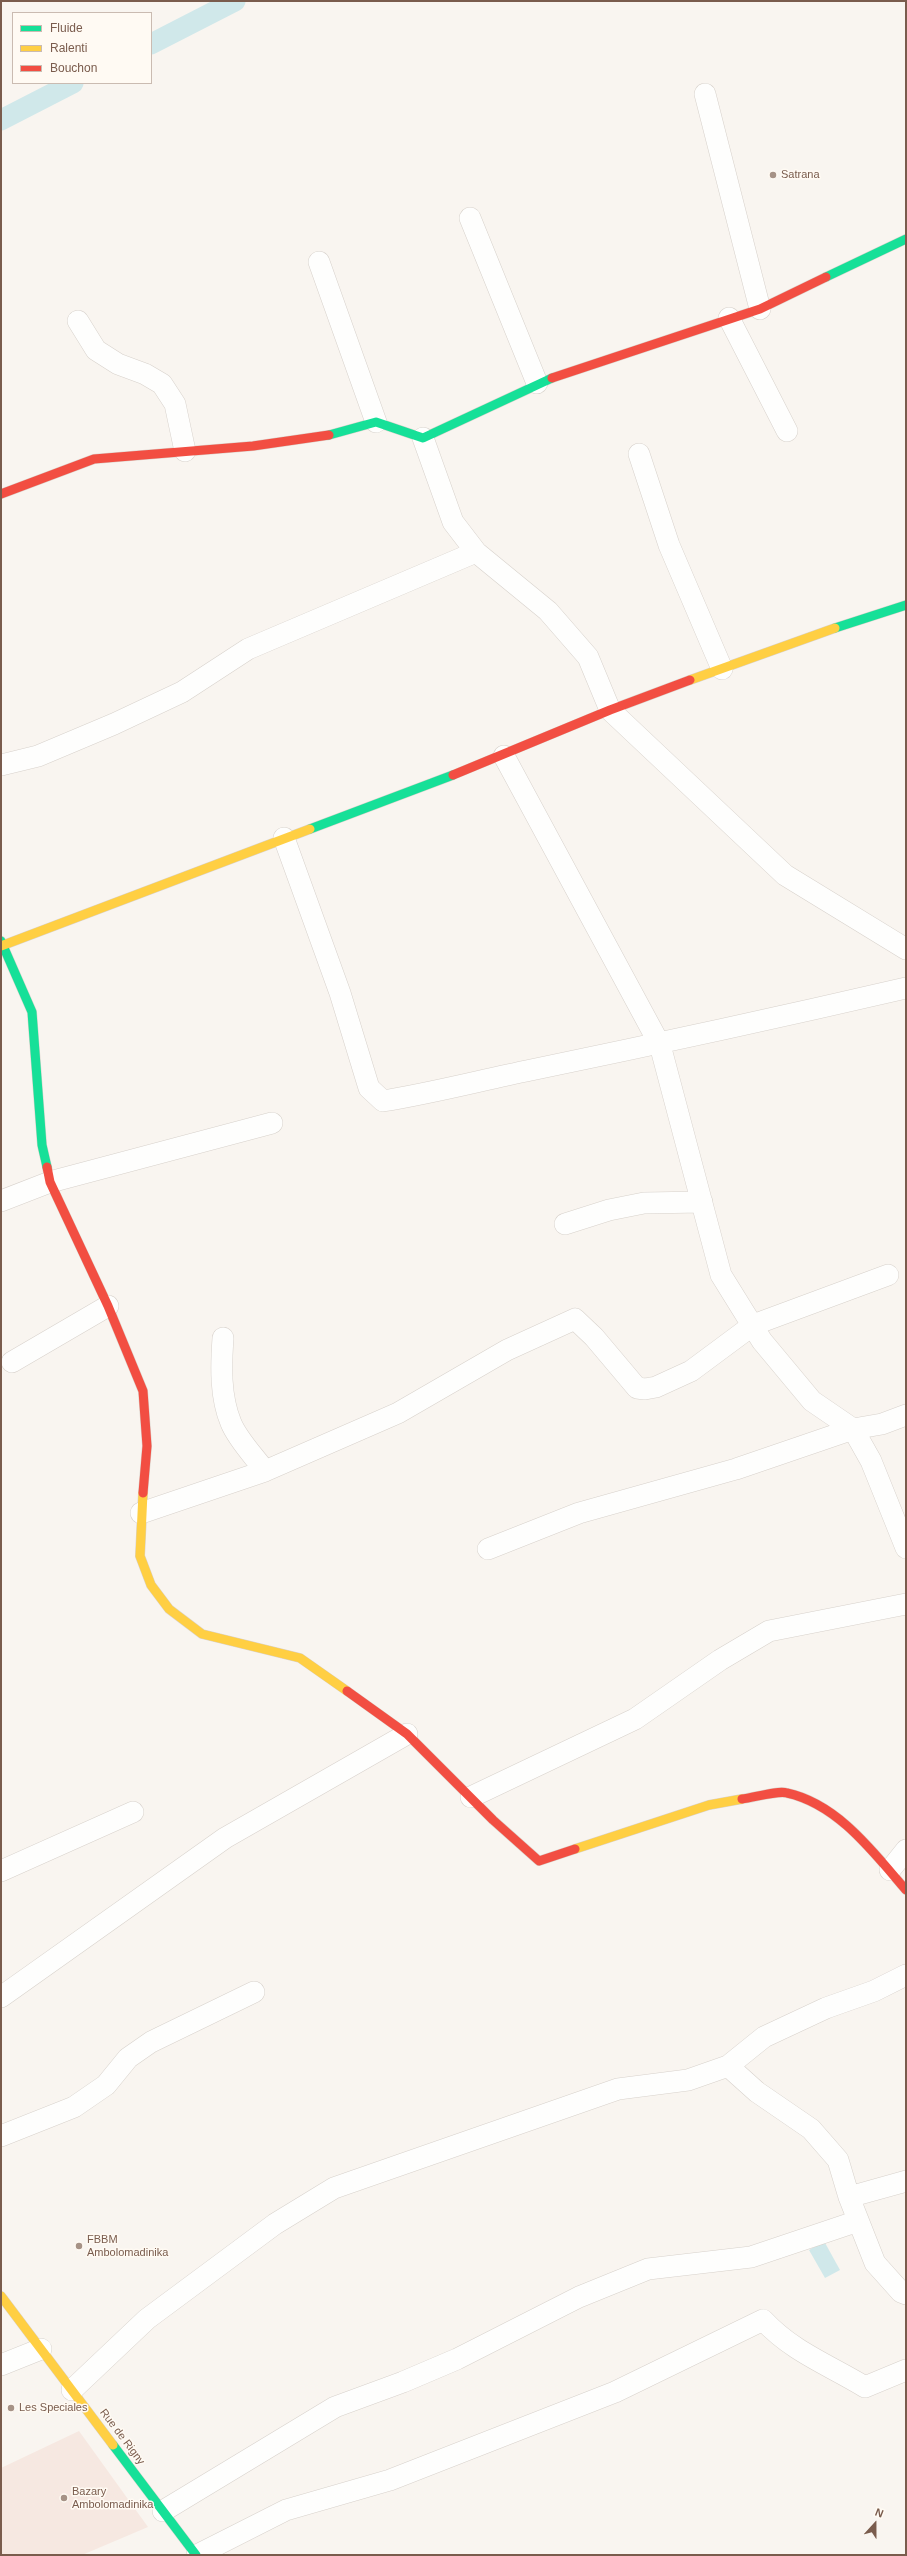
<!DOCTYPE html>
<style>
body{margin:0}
#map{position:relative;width:907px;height:2556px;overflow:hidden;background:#f9f5f0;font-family:Helvetica,sans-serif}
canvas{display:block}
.frame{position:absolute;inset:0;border:2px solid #7a5c4d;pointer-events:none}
.legend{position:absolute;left:12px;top:12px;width:140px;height:72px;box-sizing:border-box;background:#fffaf3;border:1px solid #cabbb1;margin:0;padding:5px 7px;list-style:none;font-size:12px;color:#7a5c4d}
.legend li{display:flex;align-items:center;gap:8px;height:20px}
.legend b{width:20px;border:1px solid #cabbb1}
.north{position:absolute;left:855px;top:2504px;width:40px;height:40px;-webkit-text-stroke:3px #fffaf3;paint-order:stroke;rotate:21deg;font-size:11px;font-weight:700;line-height:16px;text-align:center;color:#7a5c4d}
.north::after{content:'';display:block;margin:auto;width:14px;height:18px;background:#7a5c4d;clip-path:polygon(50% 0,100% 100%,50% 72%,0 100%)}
</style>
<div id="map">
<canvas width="907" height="2556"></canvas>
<div class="frame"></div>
<ul class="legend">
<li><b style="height:5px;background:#16e098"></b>Fluide</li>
<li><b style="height:5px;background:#ffcf43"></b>Ralenti</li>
<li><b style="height:5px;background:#f24e42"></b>Bouchon</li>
</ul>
<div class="north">N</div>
</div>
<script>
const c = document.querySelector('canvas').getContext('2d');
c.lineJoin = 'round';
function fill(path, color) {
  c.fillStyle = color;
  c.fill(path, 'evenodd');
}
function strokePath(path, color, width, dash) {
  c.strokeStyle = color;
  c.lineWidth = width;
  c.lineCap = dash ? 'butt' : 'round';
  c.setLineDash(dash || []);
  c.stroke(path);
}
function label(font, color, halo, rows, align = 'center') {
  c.font = font + ' Helvetica,sans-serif';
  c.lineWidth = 3;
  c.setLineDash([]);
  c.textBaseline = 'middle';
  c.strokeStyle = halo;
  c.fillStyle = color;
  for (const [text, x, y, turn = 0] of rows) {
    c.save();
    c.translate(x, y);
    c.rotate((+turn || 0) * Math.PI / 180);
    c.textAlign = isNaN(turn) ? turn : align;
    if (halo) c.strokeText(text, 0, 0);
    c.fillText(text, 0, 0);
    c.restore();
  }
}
fill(new Path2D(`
 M 79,2431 L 148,2527 L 82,2555 L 1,2555 L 1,2468 Z`), '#f6e8e1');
fill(new Path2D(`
 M 824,2241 L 840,2270 L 825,2278 L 809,2250 Z`), '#d0e8ea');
strokePath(new Path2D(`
 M 151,44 L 235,1
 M 1,120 L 73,83`), '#d0e8ea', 21);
const street = new Path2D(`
 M 705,94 L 760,309
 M 470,218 L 537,383
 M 319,262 L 376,422
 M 729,318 L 787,431
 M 78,321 L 96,350 L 118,364 L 145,374 L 162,384 L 175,404 L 185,451
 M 423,438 L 453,522 L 476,552 L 548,611 L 588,657 L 610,710 L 785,875 L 906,949
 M 639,454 L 669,545 L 722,669
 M 504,756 L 660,1045 L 721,1275 L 762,1341 L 812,1401 L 853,1429 L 871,1461 L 906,1548
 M 1,765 L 38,756 L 114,724 L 182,692 L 248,649 L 476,552
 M 284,838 L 340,993 L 369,1088 L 383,1101 C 433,1093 482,1080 531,1070 C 657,1044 781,1017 906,988
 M 1,1201 L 50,1182 L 272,1123
 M 565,1224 L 609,1210 L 644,1203 L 702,1202
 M 223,1338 C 221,1366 220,1397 231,1423 C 238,1440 254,1456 265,1471
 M 12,1362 L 108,1306
 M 141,1513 L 265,1471 L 398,1413 L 507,1350 L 575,1319 L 594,1337 L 637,1388 L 645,1389 L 656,1387 L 691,1371 L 753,1325 L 888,1275
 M 488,1549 L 579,1513 L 736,1469 L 853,1429 L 882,1424 L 906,1415
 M 471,1797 L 635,1719 L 720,1660 L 769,1631 L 906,1604
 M 890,1870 L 906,1850
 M 1,1871 L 133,1812
 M 1,1997 L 225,1838 L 407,1734
 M 728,2066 L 757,2092 L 811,2129 L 838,2160 L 849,2197 L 875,2263 L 901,2292 L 906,2294
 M 1,2136 L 74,2107 L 106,2085 L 128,2058 L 151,2042 L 254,1992
 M 849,2197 L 906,2181
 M 1,2365 L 41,2349
 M 72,2390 L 147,2319 L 275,2224 L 334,2188 L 618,2089 L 688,2080 L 728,2066 L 764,2037 L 826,2008 L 874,1991 L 906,1975
 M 163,2511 L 335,2407 L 403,2382 L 457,2359 L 579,2297 L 648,2269 L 751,2257 L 858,2221
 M 197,2555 L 286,2510 L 390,2480 L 615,2392 L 763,2320 C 793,2352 827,2364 865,2387 L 906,2370`);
const fast = new Path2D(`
 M 826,277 L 906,239
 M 329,435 L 376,422 L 423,438 L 552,378
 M 835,628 L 906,605
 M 310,829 L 453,775
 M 1,941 L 32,1012 L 42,1145 L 47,1167
 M 113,2445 L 196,2555`);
const slow = new Path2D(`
 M 690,680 L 835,628
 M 1,946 L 310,829
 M 143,1493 L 140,1556 L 151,1585 L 169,1609 L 202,1634 L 300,1658 L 347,1691
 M 575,1849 L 709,1805 L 742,1799
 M 1,2296 L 113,2445`);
const jam = new Path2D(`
 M 552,378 L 760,309 L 826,277
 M 1,494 L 94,459 L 253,446 L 329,435
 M 453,775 L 610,710 L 690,680
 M 47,1167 L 50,1182 L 108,1306 L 143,1391 L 147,1446 L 143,1493
 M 347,1691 L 407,1734 L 493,1820 L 539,1861 L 575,1849
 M 742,1799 C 753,1798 778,1790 787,1793 C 838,1804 874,1853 906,1890`);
strokePath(street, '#d7d1cb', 22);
strokePath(fast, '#d9d2cb', 10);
strokePath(slow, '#d9d2cb', 10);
strokePath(jam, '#d9d2cb', 10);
strokePath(street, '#fefefd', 21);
strokePath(fast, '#16e098', 9);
strokePath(slow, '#ffcf43', 9);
strokePath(jam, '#f24e42', 9);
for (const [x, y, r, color] of [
 [773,175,4,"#a69286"],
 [79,2246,4,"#a69286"],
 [11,2408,4,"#a69286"],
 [64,2498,4,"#a69286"]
]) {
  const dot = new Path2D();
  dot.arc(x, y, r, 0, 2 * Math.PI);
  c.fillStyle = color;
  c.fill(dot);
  strokePath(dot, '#fffaf3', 1.5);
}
label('11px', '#7a5c4d', '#fffaf3', [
 ["Satrana",781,175],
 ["FBBM",87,2240],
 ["Ambolomadinika",87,2253],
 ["Les Speciales",19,2408],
 ["Bazary",72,2492],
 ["Ambolomadinika",72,2505]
], 'left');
label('11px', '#7a5c4d', '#fffaf3', [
 ["Rue de Rigny",122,2437,53]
]);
</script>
